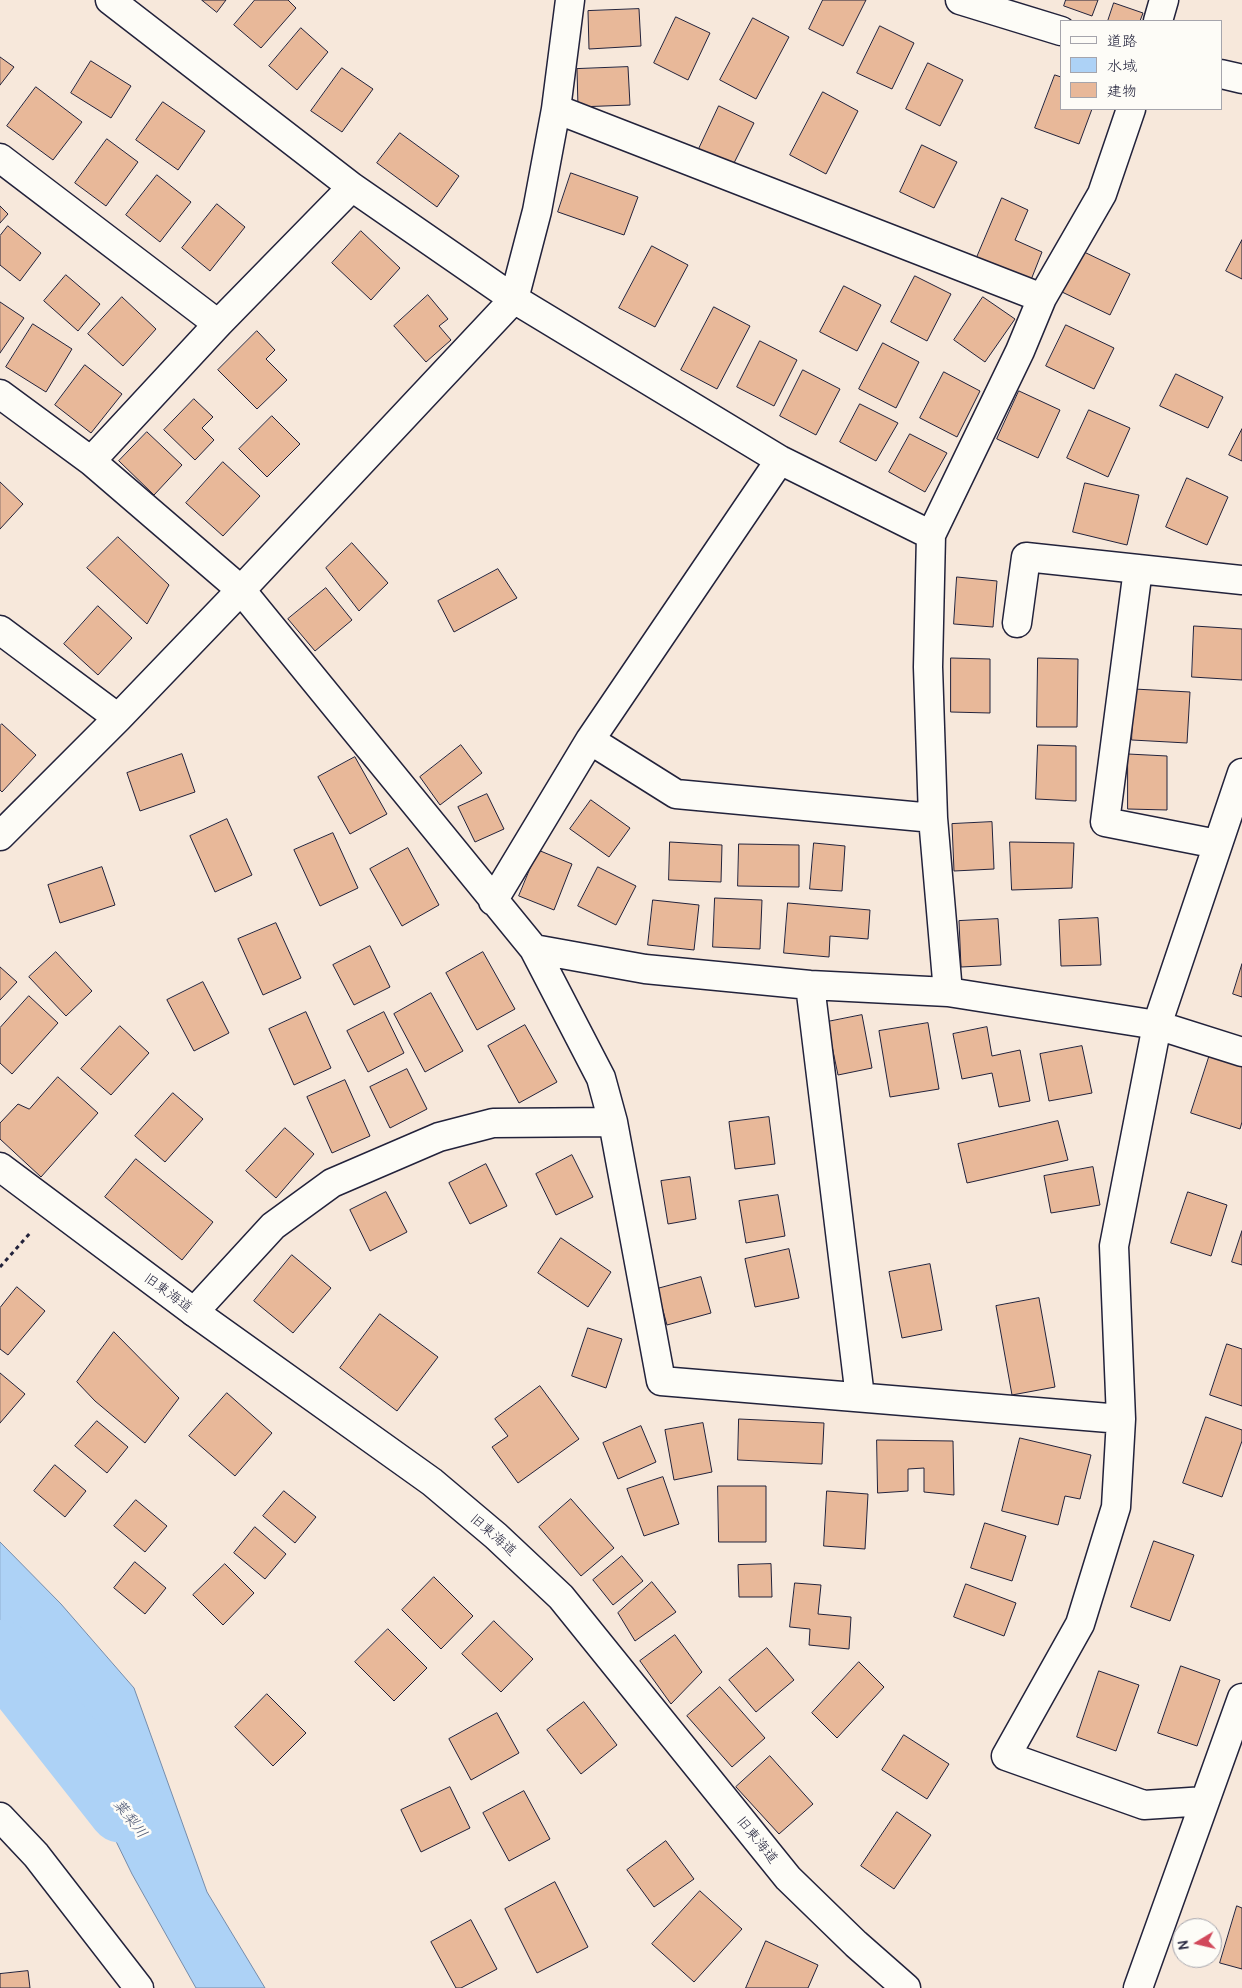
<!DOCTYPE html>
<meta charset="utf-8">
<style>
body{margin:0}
#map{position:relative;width:1242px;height:1988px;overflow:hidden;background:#f7e8db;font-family:Delius,"Klee One",sans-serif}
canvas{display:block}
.legend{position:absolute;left:1060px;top:20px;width:162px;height:90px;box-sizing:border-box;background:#fdfcf7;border:1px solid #a5a5ac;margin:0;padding:6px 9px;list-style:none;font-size:15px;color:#22223b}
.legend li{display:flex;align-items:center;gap:10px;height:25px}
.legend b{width:25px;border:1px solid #a5a5ac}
.north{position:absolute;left:1172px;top:1918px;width:50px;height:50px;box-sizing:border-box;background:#fdfcf7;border:1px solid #a5a5ac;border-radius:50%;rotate:261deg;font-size:14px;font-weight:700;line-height:20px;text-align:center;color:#22223b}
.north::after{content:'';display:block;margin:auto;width:18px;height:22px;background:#d1495b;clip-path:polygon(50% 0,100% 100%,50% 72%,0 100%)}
</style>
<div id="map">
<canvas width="1242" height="1988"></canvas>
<ul class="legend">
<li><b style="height:6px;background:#fdfcf7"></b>道路</li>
<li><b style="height:14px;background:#add2f6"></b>水域</li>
<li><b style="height:14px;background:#e8b899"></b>建物</li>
</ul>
<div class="north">N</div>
</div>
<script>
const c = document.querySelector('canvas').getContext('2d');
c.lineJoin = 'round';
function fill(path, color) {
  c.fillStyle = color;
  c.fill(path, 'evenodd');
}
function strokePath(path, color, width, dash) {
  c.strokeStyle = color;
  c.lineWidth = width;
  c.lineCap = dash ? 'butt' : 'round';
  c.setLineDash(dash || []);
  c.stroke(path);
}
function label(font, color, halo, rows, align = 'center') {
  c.font = font + ' Delius,"Klee One",sans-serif';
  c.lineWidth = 5;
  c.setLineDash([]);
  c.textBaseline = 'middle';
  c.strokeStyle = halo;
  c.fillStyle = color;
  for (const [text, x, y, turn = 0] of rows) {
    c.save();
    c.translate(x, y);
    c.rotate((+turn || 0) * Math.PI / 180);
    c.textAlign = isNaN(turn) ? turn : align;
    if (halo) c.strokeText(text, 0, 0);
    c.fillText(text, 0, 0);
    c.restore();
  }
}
const water = new Path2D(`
 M 0,1542 L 61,1604 L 134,1688 L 207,1892 L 265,1988 L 196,1988 L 132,1874 L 49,1704 L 0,1654 Z`);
fill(water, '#add2f6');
strokePath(water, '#758cab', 1);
strokePath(new Path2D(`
 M 0,1654 L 122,1809`), '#add2f6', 68);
const building = new Path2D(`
 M 202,0 L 226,0 L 217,12 Z
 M 255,0 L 288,0 L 296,8 L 261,48 L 234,25 Z
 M 823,0 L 866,0 L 843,46 L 809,29 Z
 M 1066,0 L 1098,0 L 1092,16 L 1064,6 Z
 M 1114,3 L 1143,13 L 1140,21 L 1108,21 Z
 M 639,9 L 641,46 L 589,49 L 588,11 Z
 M 676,17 L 710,33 L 688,80 L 654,63 Z
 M 753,18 L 789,37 L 756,99 L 720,80 Z
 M 880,26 L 914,43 L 892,89 L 857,73 Z
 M 301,28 L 328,52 L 297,90 L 269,66 Z
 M 0,57 L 14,67 L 0,85 Z
 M 91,61 L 131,86 L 111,118 L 71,93 Z
 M 928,63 L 963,80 L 940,126 L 906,109 Z
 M 628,67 L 630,105 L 578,107 L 577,69 Z
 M 342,68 L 373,89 L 342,132 L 311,111 Z
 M 1055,75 L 1061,77 L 1061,109 L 1092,109 L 1079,144 L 1035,128 Z
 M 36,87 L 82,122 L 53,160 L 7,126 Z
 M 823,92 L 858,111 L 826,174 L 790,155 Z
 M 163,102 L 205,131 L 178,170 L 136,140 Z
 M 719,106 L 754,123 L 731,169 L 697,153 Z
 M 400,133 L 459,176 L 437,207 L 377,163 Z
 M 107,139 L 138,162 L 106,206 L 75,183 Z
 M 922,145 L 957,162 L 934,208 L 900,192 Z
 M 571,173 L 638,197 L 624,235 L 558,212 Z
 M 157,175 L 191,202 L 160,242 L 126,215 Z
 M 1002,198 L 1028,210 L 1015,240 L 1042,252 L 1029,285 L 975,262 Z
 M 217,204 L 245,227 L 210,271 L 182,248 Z
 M 0,206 L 8,214 L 0,223 Z
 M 8,226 L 41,253 L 20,281 L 0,265 L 0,236 Z
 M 361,231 L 400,268 L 371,300 L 332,263 Z
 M 1242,240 L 1242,279 L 1226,271 Z
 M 652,246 L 688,265 L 655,327 L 619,308 Z
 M 1082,251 L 1130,274 L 1110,315 L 1062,292 Z
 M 66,275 L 100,304 L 78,331 L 44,301 Z
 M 915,276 L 951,294 L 927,341 L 891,322 Z
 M 844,286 L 881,305 L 857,351 L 820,332 Z
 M 428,295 L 448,319 L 439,326 L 451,340 L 426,362 L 394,326 Z
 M 122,297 L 156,329 L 123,366 L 88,334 Z
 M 983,297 L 1015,319 L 985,362 L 954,340 Z
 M 0,302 L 24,318 L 0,353 Z
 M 714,307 L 750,326 L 717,389 L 681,370 Z
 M 33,324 L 72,349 L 46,392 L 6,367 Z
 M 1066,325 L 1114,348 L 1094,389 L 1046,366 Z
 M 257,331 L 275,350 L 266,359 L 287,380 L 257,409 L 218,370 Z
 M 760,341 L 797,360 L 774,406 L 737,387 Z
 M 883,343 L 919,362 L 896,408 L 859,389 Z
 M 85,365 L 122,394 L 91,433 L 55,405 Z
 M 803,370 L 840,389 L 816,435 L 780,416 Z
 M 944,372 L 980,391 L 957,437 L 920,418 Z
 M 1176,374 L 1223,397 L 1208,428 L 1160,406 Z
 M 1019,391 L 1060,410 L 1038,458 L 997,439 Z
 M 194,399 L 213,417 L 202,428 L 214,440 L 195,460 L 164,430 Z
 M 860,404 L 898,423 L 876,461 L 840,442 Z
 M 1089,410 L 1130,428 L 1108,477 L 1067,458 Z
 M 272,416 L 300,444 L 267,477 L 239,449 Z
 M 1242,429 L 1242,461 L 1229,455 Z
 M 147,432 L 182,465 L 154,495 L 119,461 Z
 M 910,434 L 947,453 L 925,492 L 889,472 Z
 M 223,462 L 260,496 L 223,536 L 186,503 Z
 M 1187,478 L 1228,497 L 1207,545 L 1166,527 Z
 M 0,482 L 23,504 L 0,529 Z
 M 1085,483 L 1139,495 L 1127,545 L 1073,532 Z
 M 118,537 L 169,585 L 147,624 L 87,568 Z
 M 352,543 L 388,583 L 359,611 L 326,568 Z
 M 498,569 L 517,598 L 454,632 L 438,601 Z
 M 957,577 L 997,581 L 993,627 L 954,624 Z
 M 326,588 L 352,620 L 315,651 L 288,619 Z
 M 98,606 L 132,638 L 98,675 L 64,644 Z
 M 1194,626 L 1242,629 L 1242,680 L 1192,677 Z
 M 951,658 L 990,659 L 990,713 L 951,712 Z
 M 1038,658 L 1078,659 L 1077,727 L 1037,727 Z
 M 1134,689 L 1190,692 L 1187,743 L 1132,740 Z
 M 2,724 L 36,755 L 2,792 L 0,790 L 0,726 Z
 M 461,745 L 482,773 L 440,805 L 420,777 Z
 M 1038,745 L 1076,746 L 1076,801 L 1036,799 Z
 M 182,754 L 195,792 L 140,811 L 127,773 Z
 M 1128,754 L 1167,756 L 1167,810 L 1128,809 Z
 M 355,757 L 387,814 L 350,834 L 318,777 Z
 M 487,794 L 504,829 L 475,842 L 458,807 Z
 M 591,800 L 630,828 L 609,857 L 570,829 Z
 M 227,819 L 252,875 L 215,892 L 190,836 Z
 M 992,822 L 994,869 L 954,871 L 952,824 Z
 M 333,833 L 358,888 L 320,906 L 294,850 Z
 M 670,842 L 722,845 L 721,882 L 669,880 Z
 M 1010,842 L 1074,843 L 1072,888 L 1012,890 Z
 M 814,843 L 845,846 L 842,891 L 810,889 Z
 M 739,844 L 799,845 L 799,887 L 738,886 Z
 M 408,848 L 439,905 L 402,926 L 370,869 Z
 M 538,850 L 572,864 L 554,910 L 519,896 Z
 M 102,867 L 115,905 L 60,923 L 48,885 Z
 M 598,867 L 636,886 L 616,925 L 578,906 Z
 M 715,898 L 762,900 L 760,949 L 713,947 Z
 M 653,900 L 699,905 L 694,950 L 648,945 Z
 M 788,903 L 870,910 L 868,939 L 830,936 L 829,957 L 784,953 Z
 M 1098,918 L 1101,965 L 1061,966 L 1059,920 Z
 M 998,919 L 1001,965 L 961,967 L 959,921 Z
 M 276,923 L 301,978 L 263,995 L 238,939 Z
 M 370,946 L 390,987 L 354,1005 L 333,965 Z
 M 56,952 L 92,991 L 66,1016 L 29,977 Z
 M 483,952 L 515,1009 L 477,1030 L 446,973 Z
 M 1242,964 L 1242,997 L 1233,994 Z
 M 0,967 L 17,982 L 0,1000 Z
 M 203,982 L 229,1033 L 194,1051 L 167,1000 Z
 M 431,993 L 463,1051 L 425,1072 L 394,1014 Z
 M 29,996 L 58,1023 L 12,1074 L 0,1063 L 0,1028 Z
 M 306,1012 L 331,1068 L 294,1085 L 269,1029 Z
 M 384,1012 L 404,1053 L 368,1072 L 347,1031 Z
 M 862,1015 L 872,1068 L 838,1075 L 827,1022 Z
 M 928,1023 L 939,1089 L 890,1097 L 879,1031 Z
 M 525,1025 L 557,1082 L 519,1103 L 488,1046 Z
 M 120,1026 L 149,1053 L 111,1095 L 81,1069 Z
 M 987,1027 L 992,1056 L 1020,1050 L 1030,1101 L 999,1107 L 992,1073 L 962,1079 L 953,1034 Z
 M 1082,1046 L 1092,1093 L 1049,1101 L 1040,1054 Z
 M 1211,1051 L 1242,1061 L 1242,1122 L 1240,1129 L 1191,1113 Z
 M 407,1069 L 427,1109 L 390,1128 L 370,1087 Z
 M 58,1077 L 98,1113 L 41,1177 L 0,1139 L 0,1123 L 18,1104 L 29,1109 Z
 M 345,1080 L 370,1136 L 332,1153 L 307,1097 Z
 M 173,1093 L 203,1119 L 165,1162 L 135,1136 Z
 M 769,1117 L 775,1164 L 735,1169 L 729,1122 Z
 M 1058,1121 L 1068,1160 L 967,1183 L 958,1144 Z
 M 285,1128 L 314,1154 L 276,1198 L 246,1171 Z
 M 572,1155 L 593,1197 L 556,1215 L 536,1174 Z
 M 136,1159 L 213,1222 L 182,1260 L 105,1197 Z
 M 486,1164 L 507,1206 L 470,1224 L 449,1183 Z
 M 1093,1167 L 1100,1205 L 1051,1213 L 1044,1176 Z
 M 690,1177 L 696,1219 L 668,1224 L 661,1181 Z
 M 386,1192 L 407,1232 L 370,1251 L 350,1210 Z
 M 1188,1192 L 1227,1205 L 1211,1256 L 1171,1243 Z
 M 778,1195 L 785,1236 L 746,1243 L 739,1201 Z
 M 1242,1231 L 1242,1265 L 1232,1262 Z
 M 561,1238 L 611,1272 L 588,1307 L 538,1273 Z
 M 789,1249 L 799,1298 L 755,1307 L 745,1259 Z
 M 292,1255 L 331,1288 L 293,1333 L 254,1301 Z
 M 930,1264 L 942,1330 L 902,1338 L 889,1272 Z
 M 701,1277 L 711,1313 L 667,1325 L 657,1289 Z
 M 17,1287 L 45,1311 L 8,1355 L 0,1349 L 0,1308 Z
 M 1039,1298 L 1055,1387 L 1012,1395 L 996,1306 Z
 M 380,1314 L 438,1357 L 397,1411 L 340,1368 Z
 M 588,1328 L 622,1339 L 606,1388 L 572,1376 Z
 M 114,1332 L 179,1398 L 145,1443 L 95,1401 L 77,1382 Z
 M 1227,1344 L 1242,1349 L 1242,1406 L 1210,1395 Z
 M 0,1373 L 25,1394 L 0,1423 Z
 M 540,1386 L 579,1439 L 518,1483 L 492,1447 L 508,1436 L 495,1419 Z
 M 227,1393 L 272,1433 L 235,1476 L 189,1436 Z
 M 1206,1417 L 1242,1430 L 1242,1441 L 1222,1497 L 1183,1483 Z
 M 739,1419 L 824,1423 L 822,1464 L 738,1460 Z
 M 97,1421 L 128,1447 L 107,1473 L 75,1446 Z
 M 703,1423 L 712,1472 L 674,1480 L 665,1430 Z
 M 641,1426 L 656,1462 L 618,1479 L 603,1443 Z
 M 1020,1438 L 1091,1455 L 1080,1499 L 1065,1496 L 1058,1525 L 1002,1511 Z
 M 877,1440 L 953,1441 L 954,1495 L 924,1492 L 924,1468 L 908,1469 L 908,1491 L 878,1493 Z
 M 55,1465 L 86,1491 L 65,1517 L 34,1491 Z
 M 663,1477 L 679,1524 L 644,1536 L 627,1489 Z
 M 718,1486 L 766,1486 L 766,1542 L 719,1542 Z
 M 284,1491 L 316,1517 L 295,1543 L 263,1516 Z
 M 827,1491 L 868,1494 L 865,1549 L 824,1546 Z
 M 571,1499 L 614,1548 L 581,1576 L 539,1527 Z
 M 136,1500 L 167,1526 L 145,1552 L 114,1526 Z
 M 985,1523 L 1026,1536 L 1012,1581 L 971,1568 Z
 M 255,1527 L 286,1554 L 265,1579 L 234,1553 Z
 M 1154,1541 L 1194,1555 L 1170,1621 L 1131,1607 Z
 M 622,1556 L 643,1581 L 613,1605 L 593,1580 Z
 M 135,1562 L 166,1588 L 145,1614 L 114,1588 Z
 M 225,1564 L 254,1593 L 223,1625 L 193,1595 Z
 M 771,1564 L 772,1597 L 739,1597 L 738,1565 Z
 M 434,1577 L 473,1616 L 441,1649 L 402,1610 Z
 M 652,1582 L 676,1612 L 635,1641 L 618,1613 Z
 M 795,1583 L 821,1585 L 818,1614 L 851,1617 L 849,1649 L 809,1645 L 810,1629 L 790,1627 Z
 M 966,1584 L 1016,1603 L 1004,1636 L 954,1617 Z
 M 494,1621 L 533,1659 L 501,1692 L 462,1654 Z
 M 388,1629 L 427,1668 L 394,1701 L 355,1662 Z
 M 675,1635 L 702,1672 L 671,1704 L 640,1661 Z
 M 767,1648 L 794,1680 L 756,1712 L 729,1680 Z
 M 859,1662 L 884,1687 L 837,1738 L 812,1713 Z
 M 1181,1666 L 1220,1680 L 1197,1746 L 1158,1733 Z
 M 1099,1671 L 1139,1685 L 1116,1751 L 1077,1737 Z
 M 720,1687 L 765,1738 L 732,1767 L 687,1716 Z
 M 267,1694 L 306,1733 L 273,1766 L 235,1727 Z
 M 584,1702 L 617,1745 L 581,1774 L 547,1730 Z
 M 497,1713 L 519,1753 L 471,1780 L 449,1739 Z
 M 904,1735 L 949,1764 L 927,1799 L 882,1770 Z
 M 770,1756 L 813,1804 L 779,1834 L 736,1787 Z
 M 450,1787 L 470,1828 L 421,1852 L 401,1810 Z
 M 524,1791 L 550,1839 L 509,1861 L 483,1813 Z
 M 897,1812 L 931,1835 L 894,1889 L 861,1866 Z
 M 666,1841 L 694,1879 L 654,1907 L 627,1870 Z
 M 555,1882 L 588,1947 L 537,1973 L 505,1909 Z
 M 700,1891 L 742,1929 L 694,1982 L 652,1944 Z
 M 1237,1906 L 1242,1908 L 1242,1969 L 1220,1963 Z
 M 471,1920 L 497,1969 L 461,1988 L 456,1988 L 431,1942 Z
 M 766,1941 L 818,1965 L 808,1988 L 746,1988 Z
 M 28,1971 L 30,1988 L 0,1988 L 0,1974 Z`);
fill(building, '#e8b899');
strokePath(building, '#22223b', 1);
const minor = new Path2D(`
 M 110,0 L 352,187 L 514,299 L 780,460 L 931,535
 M 960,0 L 1061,31
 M 1158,21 L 1164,0
 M 1221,74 L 1242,79
 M 556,109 L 1042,298
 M 0,158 L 218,324
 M 0,394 L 91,461 L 241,590 L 534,949 L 601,1078 L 613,1122 L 661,1381 L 1121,1419
 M 91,461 L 218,324 L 352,187
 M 1138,569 L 1105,822 L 1217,844
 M 1017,623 L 1026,557 L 1242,580
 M 0,630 L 118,718
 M 590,740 L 676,794 L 933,818
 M 0,836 L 118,718 L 241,590 L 514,299 L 537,211 L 556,109 L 570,0
 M 493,901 L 590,740 L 780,460
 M 534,949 L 645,969 L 810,985 L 948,992 L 1157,1025 L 1242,1052
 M 810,985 L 860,1397
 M 948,992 L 933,818 L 928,667 L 931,535 L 1020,351 L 1042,298 L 1102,194 L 1131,109
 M 194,1312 L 273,1226 L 332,1183 L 439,1137 L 493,1123 L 613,1122
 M 1205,1801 L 1144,1805 L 1006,1756 L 1080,1624 L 1116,1507 L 1121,1419 L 1114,1246 L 1157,1025 L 1242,773
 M 0,1817 L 36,1855 L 139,1988
 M 1138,1988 L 1242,1698`);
const major = new Path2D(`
 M 0,1167 L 194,1312 L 432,1482 L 496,1536 L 561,1597 L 788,1878 L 856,1944 L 906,1988`);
strokePath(minor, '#22223b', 31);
strokePath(major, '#22223b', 31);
strokePath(new Path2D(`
 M 0,1267 L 31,1232`), '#22223b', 3, [4, 4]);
strokePath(minor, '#fdfcf7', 28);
strokePath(major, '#fdfcf7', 28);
label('14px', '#22223b', '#fdfcf7', [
 ["旧東海道",168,1293,36],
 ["旧東海道",493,1535,41],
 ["旧東海道",757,1840,51]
]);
label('italic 15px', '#4c5773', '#fdfcf7', [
 ["葉梨川",130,1819,52]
]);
</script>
